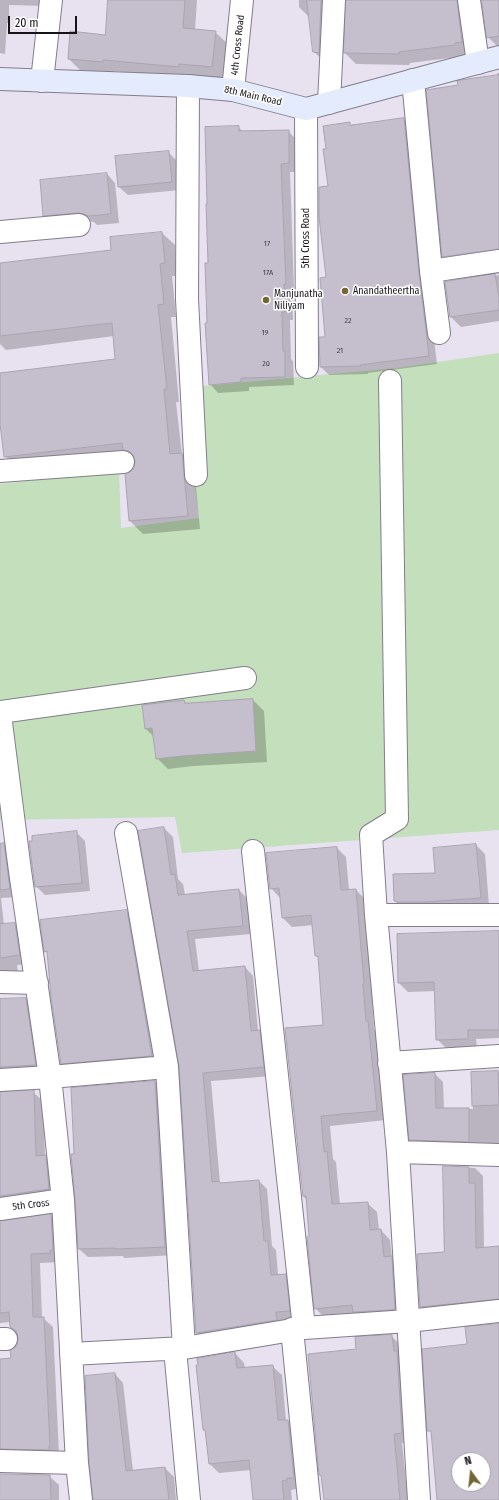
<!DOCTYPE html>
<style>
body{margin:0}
#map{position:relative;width:499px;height:1500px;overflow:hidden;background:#e8e1f0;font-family:"Fira Sans Condensed",sans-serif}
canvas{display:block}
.north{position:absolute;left:451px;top:1452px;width:40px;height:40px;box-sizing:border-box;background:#fff;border:1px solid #a2a1a3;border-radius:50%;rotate:345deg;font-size:11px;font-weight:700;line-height:16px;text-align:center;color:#171419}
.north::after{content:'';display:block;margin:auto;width:14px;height:18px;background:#726734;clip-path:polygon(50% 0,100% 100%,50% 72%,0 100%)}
.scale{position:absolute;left:8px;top:16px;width:69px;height:18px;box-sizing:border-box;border:2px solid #171419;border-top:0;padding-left:5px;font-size:12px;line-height:14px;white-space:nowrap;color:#171419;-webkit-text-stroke:3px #fff;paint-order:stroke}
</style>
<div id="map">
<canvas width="499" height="1500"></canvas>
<div class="north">N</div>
<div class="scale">20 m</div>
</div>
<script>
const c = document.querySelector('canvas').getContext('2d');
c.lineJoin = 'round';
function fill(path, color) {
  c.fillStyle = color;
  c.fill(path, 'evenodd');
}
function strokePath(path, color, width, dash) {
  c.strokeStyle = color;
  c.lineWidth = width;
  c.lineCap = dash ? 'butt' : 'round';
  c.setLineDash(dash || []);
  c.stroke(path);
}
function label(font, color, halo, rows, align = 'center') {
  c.font = font + ' "Fira Sans Condensed",sans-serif';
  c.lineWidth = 3;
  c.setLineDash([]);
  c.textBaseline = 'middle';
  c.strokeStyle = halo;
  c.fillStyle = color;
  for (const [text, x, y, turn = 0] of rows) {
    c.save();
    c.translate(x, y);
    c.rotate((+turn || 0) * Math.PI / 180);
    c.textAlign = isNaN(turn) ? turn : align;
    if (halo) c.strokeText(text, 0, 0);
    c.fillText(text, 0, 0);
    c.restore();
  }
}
fill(new Path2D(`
 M 499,353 L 499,830 L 182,853 L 175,817 L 0,820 L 0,484 L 119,471 L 121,528 L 199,518 L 181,388 L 397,368 Z`), '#c3dfbb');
fill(new Path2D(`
 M 0,0 L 50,0 L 48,6 L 9,5 L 9,23 L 7,23 L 5,54 L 0,53 Z
 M 109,0 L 197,0 L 195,30 L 215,32 L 227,43 L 223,78 L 190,75 L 190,78 L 114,71 L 114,73 L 80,70 L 69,59 L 106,36 Z
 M 299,0 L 339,0 L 326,63 L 314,52 L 310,18 L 299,7 Z
 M 347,0 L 476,0 L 473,53 L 465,54 L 465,56 L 410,63 L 409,65 L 356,64 L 345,53 Z
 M 483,0 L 499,0 L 499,48 L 488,37 Z
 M 497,73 L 499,73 L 499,260 L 454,267 L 443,256 L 459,86 L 497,76 Z
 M 404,119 L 412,127 L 427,282 L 437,364 L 368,373 L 368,374 L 329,375 L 321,367 L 326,338 L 328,278 L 329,186 L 327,149 L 349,123 L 352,126 Z
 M 238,127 L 244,132 L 288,131 L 297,140 L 298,172 L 290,172 L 294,292 L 292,292 L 293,320 L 290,320 L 291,359 L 293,361 L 294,385 L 249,387 L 249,391 L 218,393 L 210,384 L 208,324 L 209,264 Z
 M 168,152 L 177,161 L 180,190 L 128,195 L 119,187 Z
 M 107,174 L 115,183 L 119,223 L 97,225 L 94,222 L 87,221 L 52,224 L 44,215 Z
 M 162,233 L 175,245 L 177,276 L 172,276 L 176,317 L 171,317 L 179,402 L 176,402 L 182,455 L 194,467 L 200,529 L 143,534 L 130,521 L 126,475 L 131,473 L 135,468 L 136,462 L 130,456 L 18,469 L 5,456 L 0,416 L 0,374 L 116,360 L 114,336 L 6,350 L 0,344 L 0,264 L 112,250 Z
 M 499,275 L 499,321 L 461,327 L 450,316 L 446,282 Z
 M 253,700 L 264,711 L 267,762 L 193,766 L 168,769 L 157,758 L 154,737 L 146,729 L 184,701 L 187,704 Z
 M 164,828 L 173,837 L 178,879 L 183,884 L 185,895 L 239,890 L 248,899 L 251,934 L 195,939 L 199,971 L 245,967 L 253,976 L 258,1031 L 268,1040 L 272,1076 L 211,1081 L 220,1183 L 221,1184 L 259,1181 L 267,1189 L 272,1246 L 276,1250 L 278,1275 L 285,1275 L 294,1283 L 298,1319 L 284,1320 L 285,1328 L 205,1341 L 197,1333 L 180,1066 Z
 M 76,832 L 85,841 L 90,891 L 45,895 L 36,886 Z
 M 0,844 L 3,844 L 12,853 L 18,897 L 1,898 L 4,925 L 15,924 L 23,932 L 28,964 L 17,965 L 18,974 L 0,976 Z
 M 476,845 L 485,854 L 489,906 L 404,910 L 395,901 Z
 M 337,848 L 346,857 L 349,890 L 356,890 L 365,899 L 373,993 L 372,993 L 374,1029 L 377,1032 L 386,1120 L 330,1126 L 333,1159 L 336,1162 L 340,1205 L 367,1203 L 377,1212 L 379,1230 L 381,1230 L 390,1240 L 392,1258 L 401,1267 L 404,1318 L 325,1318 L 315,1308 L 307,1200 L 303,1196 L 324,1026 L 319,959 L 316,955 L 313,925 L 292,927 L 283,918 L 280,898 L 271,888 Z
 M 126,911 L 135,919 L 160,1064 L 70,1072 L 62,1063 L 49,955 L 45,951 Z
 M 499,933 L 499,1038 L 476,1039 L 477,1047 L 446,1048 L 437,1039 L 436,991 L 408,992 L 399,983 Z
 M 26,999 L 34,1008 L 44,1074 L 0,1080 L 0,1000 Z
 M 499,1071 L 499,1150 L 419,1148 L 410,1139 L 435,1074 L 443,1082 L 444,1109 L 473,1109 L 472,1072 Z
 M 155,1082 L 164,1090 L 174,1255 L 124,1258 L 123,1256 L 88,1257 L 79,1249 L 75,1155 Z
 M 33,1092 L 43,1101 L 45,1156 L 55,1166 L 58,1199 L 0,1211 L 0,1115 Z
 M 444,1167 L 475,1168 L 483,1176 L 484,1248 L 499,1247 L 499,1308 L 430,1315 L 421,1306 L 445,1253 Z
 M 51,1215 L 60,1225 L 60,1262 L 40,1263 L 42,1318 L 43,1318 L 53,1327 L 59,1455 L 0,1463 L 0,1360 L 12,1359 L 17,1346 L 18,1335 L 10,1327 L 10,1322 L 0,1323 L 0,1222 Z
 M 391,1336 L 401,1345 L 411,1442 L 402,1443 L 408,1500 L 325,1500 L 323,1477 L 320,1475 L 357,1350 Z
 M 235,1353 L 244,1363 L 245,1368 L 272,1366 L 282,1375 L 286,1421 L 288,1421 L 297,1430 L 303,1487 L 296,1487 L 296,1489 L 291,1490 L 292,1500 L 254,1500 L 251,1470 L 219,1473 L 210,1464 L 206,1432 L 204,1430 Z
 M 115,1374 L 123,1383 L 133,1471 L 165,1468 L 174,1477 L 176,1500 L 94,1500 Z
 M 49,1476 L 59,1485 L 59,1500 L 13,1500 Z`), '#0003');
const building = new Path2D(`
 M 108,0 L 185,0 L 183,28 L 216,31 L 212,67 L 179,64 L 179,67 L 103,60 L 103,62 L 68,59 L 70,31 L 105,35 Z
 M 307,0 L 321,0 L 319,53 L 313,52 Z
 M 346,0 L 457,0 L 462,42 L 455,43 L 455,45 L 399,52 L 399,54 L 344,53 Z
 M 482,0 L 499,0 L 499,36 L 487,38 Z
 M 499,75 L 499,249 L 442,257 L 426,90 L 458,85 L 457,81 L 461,80 Z
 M 404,118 L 419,273 L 429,356 L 360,365 L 361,366 L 320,367 L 319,337 L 325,337 L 320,278 L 326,277 L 319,217 L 319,187 L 328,186 L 323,149 L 326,149 L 323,126 L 350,122 L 350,125 Z
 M 239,126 L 239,131 L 289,130 L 289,163 L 281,164 L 286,284 L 284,284 L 285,312 L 282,312 L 283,351 L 285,351 L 285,377 L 241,378 L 241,382 L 209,385 L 205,323 L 207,323 L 205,263 L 208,263 L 206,204 L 207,204 L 205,127 Z
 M 169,151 L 172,182 L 118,187 L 115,156 Z
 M 107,173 L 111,214 L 88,216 L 84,214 L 78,213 L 43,216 L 40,180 Z
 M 162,232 L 165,263 L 160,264 L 164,304 L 158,305 L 167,389 L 164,389 L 170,454 L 182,453 L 188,516 L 129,521 L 125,474 L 130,472 L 134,468 L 135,461 L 133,455 L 129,451 L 123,450 L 122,443 L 4,457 L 0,424 L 0,373 L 115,359 L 112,323 L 0,336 L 0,263 L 111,250 L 110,237 Z
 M 495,274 L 499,297 L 499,310 L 450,317 L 445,282 Z
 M 253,699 L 256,751 L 182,756 L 156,759 L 152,728 L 145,729 L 142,705 L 184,700 L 185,703 Z
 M 164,827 L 171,875 L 175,874 L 178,895 L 239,889 L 243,926 L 187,931 L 193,971 L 245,966 L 251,1031 L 260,1030 L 264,1067 L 203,1073 L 212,1182 L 219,1181 L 220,1183 L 259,1180 L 264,1241 L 268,1241 L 271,1275 L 286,1274 L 290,1311 L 276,1312 L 277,1320 L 196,1333 L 179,1066 L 138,831 Z
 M 77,831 L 82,883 L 35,887 L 29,841 L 32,841 L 32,836 Z
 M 4,843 L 10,889 L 0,890 L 0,844 Z
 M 476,844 L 481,898 L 425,902 L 396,902 L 396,901 L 394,901 L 393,874 L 435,873 L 433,848 Z
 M 337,847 L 341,890 L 356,889 L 364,983 L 363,984 L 366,1021 L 368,1021 L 377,1111 L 321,1116 L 324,1152 L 327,1151 L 332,1204 L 368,1202 L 370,1230 L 381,1229 L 384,1257 L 392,1256 L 395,1309 L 390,1310 L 353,1312 L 352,1305 L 314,1309 L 307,1237 L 309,1236 L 306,1196 L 303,1196 L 285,1028 L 323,1025 L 318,956 L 315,956 L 311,915 L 282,918 L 279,888 L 270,889 L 266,853 Z
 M 127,910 L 152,1056 L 61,1064 L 51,997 L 47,951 L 44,952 L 40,920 Z
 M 15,923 L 20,955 L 0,958 L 0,924 Z
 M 499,931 L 499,1030 L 468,1030 L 468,1039 L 436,1040 L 434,982 L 398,983 L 397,934 Z
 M 26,998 L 36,1065 L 0,1067 L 0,999 Z
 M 498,1071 L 499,1105 L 472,1106 L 471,1072 Z
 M 435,1073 L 436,1108 L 469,1108 L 469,1142 L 409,1140 L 403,1075 Z
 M 155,1081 L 165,1247 L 115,1249 L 115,1248 L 78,1249 L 75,1199 L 71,1154 L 74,1154 L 71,1088 Z
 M 34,1090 L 36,1156 L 46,1155 L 49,1189 L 0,1196 L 0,1092 Z
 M 443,1166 L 469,1167 L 469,1183 L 475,1183 L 476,1248 L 499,1246 L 499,1299 L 420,1307 L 417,1254 L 444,1252 Z
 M 51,1214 L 53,1250 L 50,1250 L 51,1253 L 31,1254 L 33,1317 L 44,1317 L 50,1446 L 49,1446 L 49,1450 L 0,1449 L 0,1359 L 11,1358 L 10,1350 L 17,1346 L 18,1339 L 17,1332 L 10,1327 L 9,1312 L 0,1313 L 0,1221 Z
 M 499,1324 L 499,1500 L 437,1500 L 431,1431 L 427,1431 L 422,1349 L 467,1344 L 465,1327 ZM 459,1460 L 483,1460 L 483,1484 L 459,1484 Z
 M 392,1335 L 394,1351 L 397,1351 L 402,1433 L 394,1434 L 400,1500 L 324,1500 L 321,1475 L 319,1475 L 308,1354 L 356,1349 L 355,1337 Z
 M 235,1352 L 237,1368 L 273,1365 L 278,1420 L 288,1420 L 294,1478 L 287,1478 L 287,1480 L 282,1481 L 284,1500 L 253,1500 L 249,1460 L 209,1464 L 205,1430 L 203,1430 L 196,1365 L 198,1365 L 197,1359 Z
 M 115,1373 L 126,1471 L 165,1467 L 169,1500 L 93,1500 L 89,1462 L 85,1376 Z
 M 0,1474 L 50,1475 L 51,1500 L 0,1500 Z`);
fill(building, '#c5bfcd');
strokePath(building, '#aaa4b2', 1);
const street = new Path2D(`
 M 469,0 L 478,63
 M 413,80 L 431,271 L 439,333
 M 42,81 L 51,0
 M 188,86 L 187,299 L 196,475
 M 233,90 L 242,0
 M 329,103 L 334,0
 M 306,109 L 307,367
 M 0,232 L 79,225
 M 431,271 L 499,261
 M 390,381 L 397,819 L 371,835 L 376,915 L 398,1152 L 419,1500
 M 0,471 L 123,462
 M 0,712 L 245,678
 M 0,715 L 20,871 L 50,1077 L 63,1200 L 77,1463 L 81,1500
 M 126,833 L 167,1067 L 184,1348
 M 253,851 L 304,1328
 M 376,915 L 499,915
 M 0,982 L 37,983
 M 389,1063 L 499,1056
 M 0,1080 L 50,1077 L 167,1067
 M 398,1152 L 499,1155
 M 0,1209 L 63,1200
 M 292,1329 L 309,1500
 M 0,1339 L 6,1339
 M 175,1349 L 189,1500
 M 71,1354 L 184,1348 L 304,1328 L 408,1321 L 499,1311
 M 0,1461 L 77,1463`);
const secondary = new Path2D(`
 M 0,79 L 188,86 L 233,90 L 306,109 L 499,57`);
strokePath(street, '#837d8b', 24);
strokePath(secondary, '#837d8b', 24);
strokePath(street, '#fff', 22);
strokePath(secondary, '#e3ebfd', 22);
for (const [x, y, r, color] of [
 [345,291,4,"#726734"],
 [266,300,4,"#726734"]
]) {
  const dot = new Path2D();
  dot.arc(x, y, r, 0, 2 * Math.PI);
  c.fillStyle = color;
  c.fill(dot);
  strokePath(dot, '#fff', 1.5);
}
label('8px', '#423f46', null, [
 ["17",267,244],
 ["17A",268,273],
 ["22",348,321],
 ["19",265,333],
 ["21",340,351],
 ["20",266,364]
]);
label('10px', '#171419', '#fff', [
 ["4th Cross Road",238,45,-84],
 ["8th Main Road",253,96,13],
 ["5th Cross Road",306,238,-90],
 ["5th Cross",31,1205,-7]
]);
label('10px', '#171419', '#fff', [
 ["Anandatheertha",353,291],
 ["Manjunatha",274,294],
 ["Niliyam",274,306]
], 'left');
</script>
